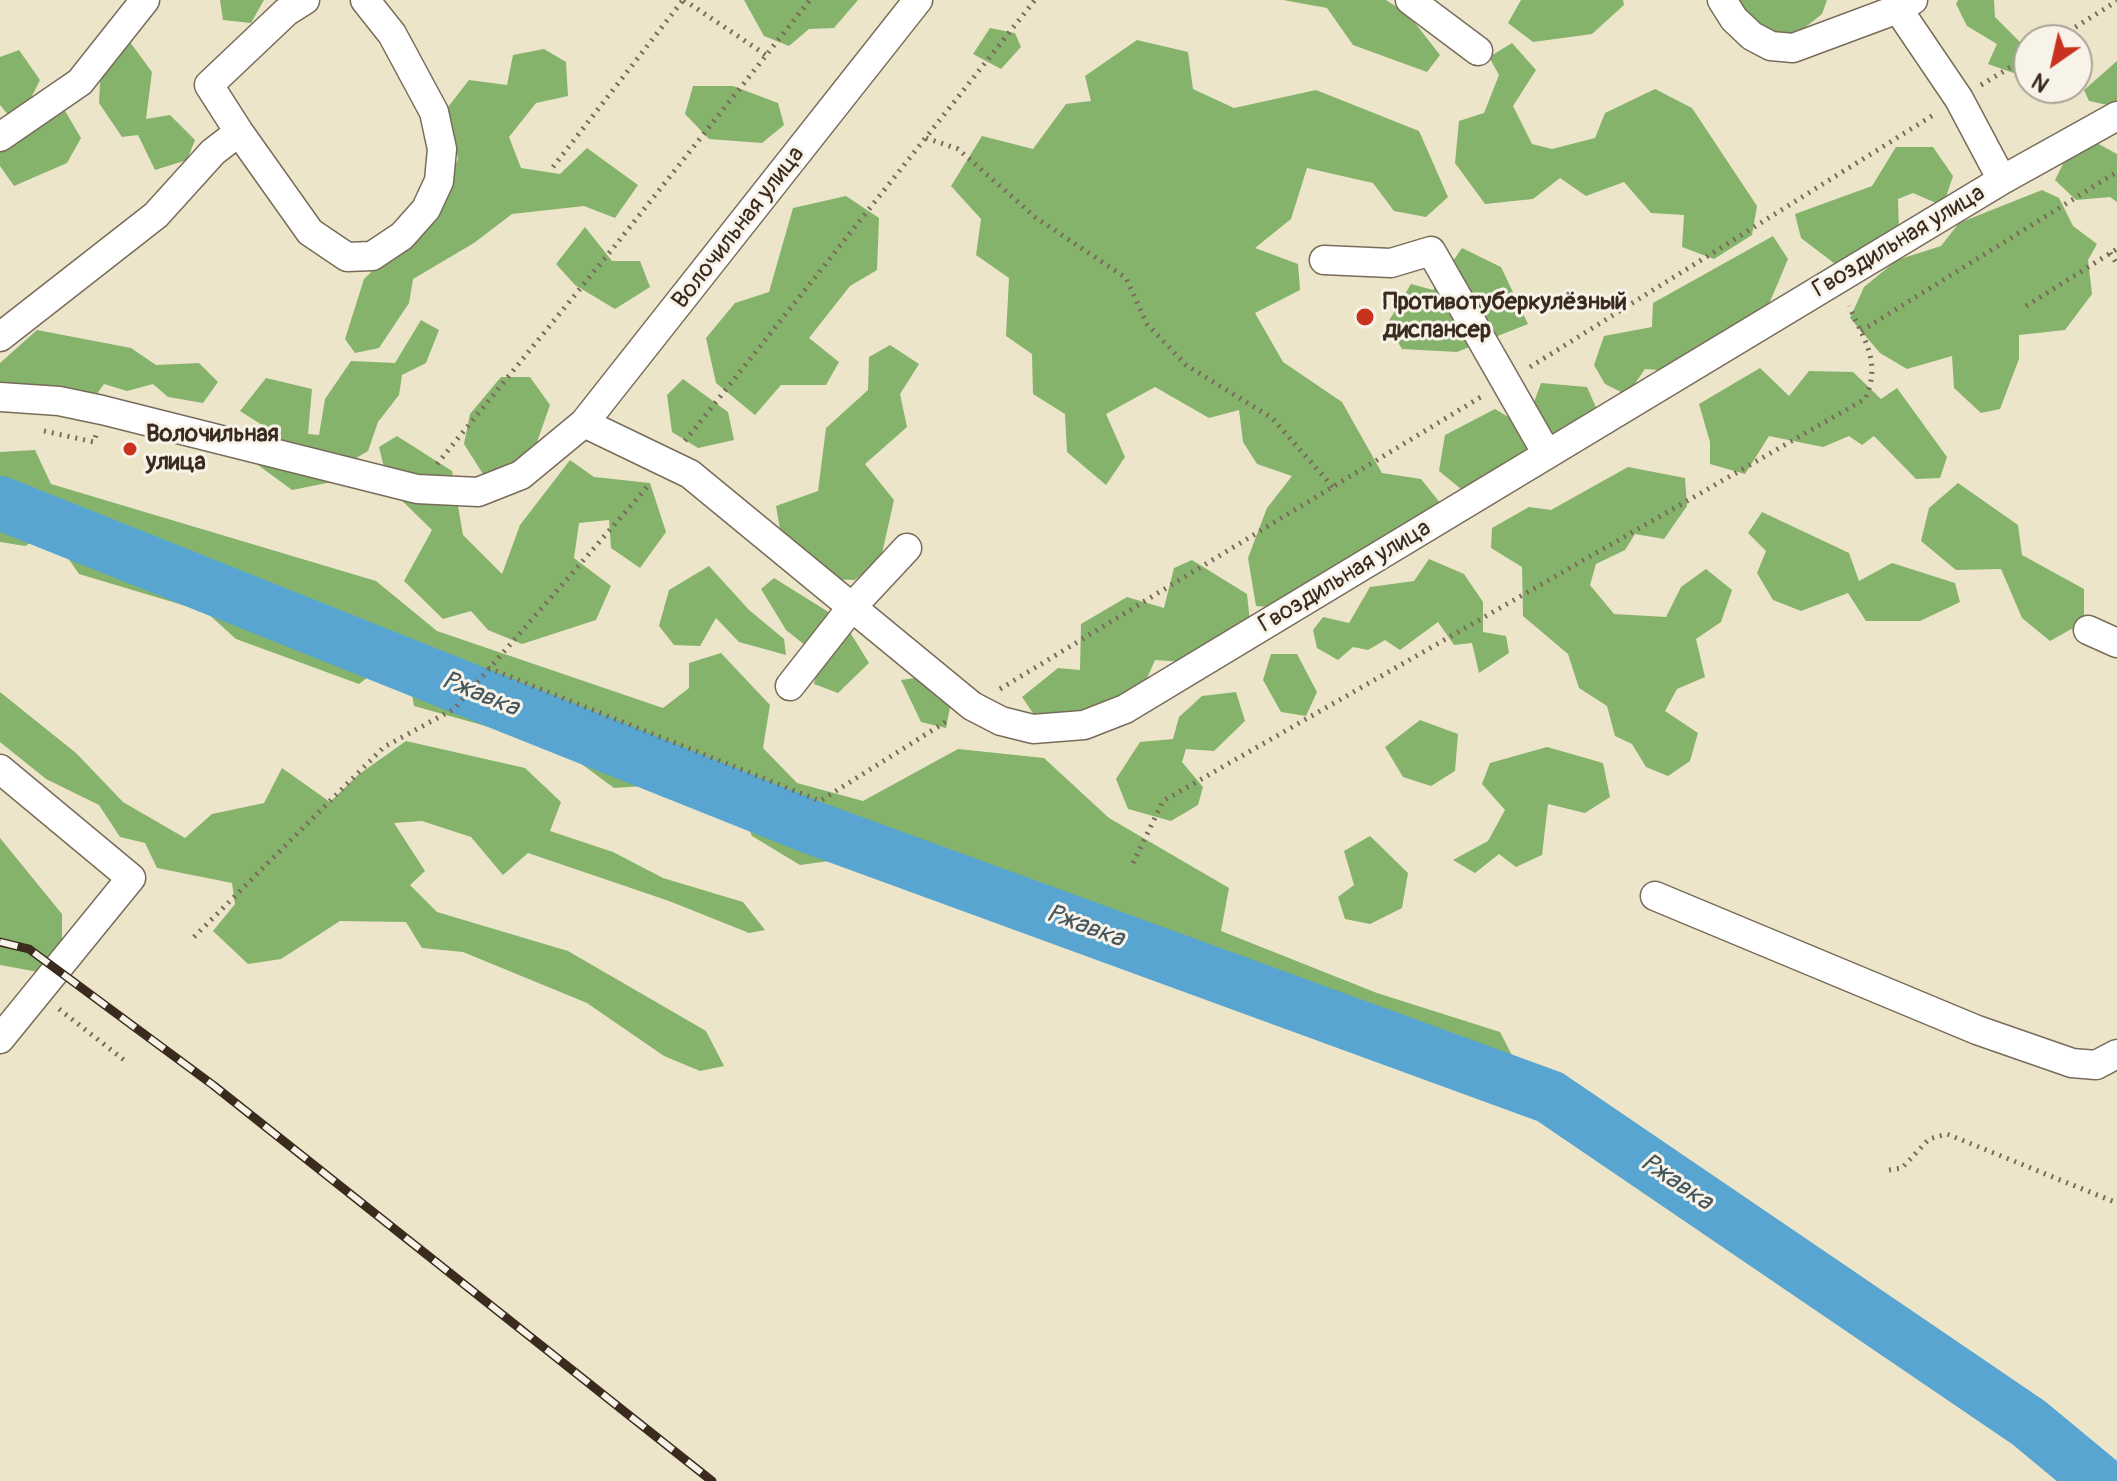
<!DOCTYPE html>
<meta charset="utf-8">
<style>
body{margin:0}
#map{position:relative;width:2117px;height:1481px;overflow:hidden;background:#ede5c9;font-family:Pangolin,sans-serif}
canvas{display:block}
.north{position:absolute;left:2013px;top:24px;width:80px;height:80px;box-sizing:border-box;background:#f7f3e8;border:2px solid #aca397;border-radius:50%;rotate:214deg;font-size:22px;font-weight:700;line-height:32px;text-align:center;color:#3b2a1e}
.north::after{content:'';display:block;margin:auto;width:28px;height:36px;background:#c8321e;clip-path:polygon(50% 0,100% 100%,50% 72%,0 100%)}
</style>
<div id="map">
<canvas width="2117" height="1481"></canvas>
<div class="north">N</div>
</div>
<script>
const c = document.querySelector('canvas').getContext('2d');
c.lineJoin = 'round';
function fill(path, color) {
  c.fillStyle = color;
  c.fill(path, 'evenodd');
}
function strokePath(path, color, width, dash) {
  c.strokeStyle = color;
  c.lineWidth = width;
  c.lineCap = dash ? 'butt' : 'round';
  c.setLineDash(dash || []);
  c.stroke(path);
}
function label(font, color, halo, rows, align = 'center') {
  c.font = font + ' Pangolin,sans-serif';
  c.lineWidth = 6;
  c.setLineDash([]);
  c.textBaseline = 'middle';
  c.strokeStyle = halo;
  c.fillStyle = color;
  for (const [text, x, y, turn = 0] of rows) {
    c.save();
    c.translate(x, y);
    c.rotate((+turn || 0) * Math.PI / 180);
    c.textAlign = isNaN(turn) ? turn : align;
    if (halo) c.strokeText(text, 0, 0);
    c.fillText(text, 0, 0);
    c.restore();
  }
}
fill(new Path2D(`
 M 220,0 L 264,0 L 251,23 L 223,20 Z
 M 744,0 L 858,0 L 834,28 L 809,29 L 789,46 L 764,36 Z
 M 1283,0 L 1386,0 L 1408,14 L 1440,55 L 1427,72 L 1353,45 L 1327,8 Z
 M 1521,0 L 1623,0 L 1624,5 L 1592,34 L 1533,42 L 1508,23 Z
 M 1734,0 L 1827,0 L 1822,14 L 1789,40 L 1749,25 Z
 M 1958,0 L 1994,0 L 1995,17 L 2023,45 L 2022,76 L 1988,64 L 1997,44 L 1967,26 L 1956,4 Z
 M 990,28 L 1015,33 L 1021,47 L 1001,69 L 973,54 Z
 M 127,38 L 152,72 L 146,119 L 170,115 L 195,140 L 187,160 L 155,170 L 138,135 L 122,137 L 99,103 L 101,61 Z
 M 1137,40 L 1188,52 L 1193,89 L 1234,108 L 1316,90 L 1419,131 L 1448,197 L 1426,217 L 1394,211 L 1373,183 L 1307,168 L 1291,219 L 1255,248 L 1298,264 L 1300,290 L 1255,313 L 1283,362 L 1342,402 L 1382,473 L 1421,479 L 1445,509 L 1279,608 L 1256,606 L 1248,558 L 1267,508 L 1292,476 L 1257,464 L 1243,442 L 1239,410 L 1209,418 L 1155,387 L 1106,414 L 1125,457 L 1106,485 L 1067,452 L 1065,414 L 1033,394 L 1032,354 L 1006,336 L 1009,278 L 976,255 L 981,219 L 951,186 L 982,136 L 1033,149 L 1066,104 L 1091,101 L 1085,76 Z
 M 1512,43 L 1536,70 L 1513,106 L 1532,144 L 1552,149 L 1595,138 L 1605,113 L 1655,89 L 1692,108 L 1757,206 L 1752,235 L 1714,259 L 1682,247 L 1684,215 L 1651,213 L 1624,182 L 1586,196 L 1560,178 L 1533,199 L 1485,204 L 1455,163 L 1459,121 L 1484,113 L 1499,75 L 1489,57 Z
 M 544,49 L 566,62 L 568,96 L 536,103 L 509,137 L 521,168 L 560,174 L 587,148 L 638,185 L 615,218 L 584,206 L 512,214 L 474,243 L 413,279 L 409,303 L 379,348 L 355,353 L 345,339 L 364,279 L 434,213 L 458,159 L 448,107 L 469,80 L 507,85 L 513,55 Z
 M 19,50 L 40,80 L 26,108 L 64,109 L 81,138 L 67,163 L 14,186 L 0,166 L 0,144 L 19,128 L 0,105 L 0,57 Z
 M 2117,61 L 2117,107 L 2089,101 L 2084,90 Z
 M 693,86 L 733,86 L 778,103 L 784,125 L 762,143 L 709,139 L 685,114 Z
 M 2093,141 L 2117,154 L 2117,202 L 2110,197 L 2076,200 L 2055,180 L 2071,148 Z
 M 1896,147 L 1933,147 L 1953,176 L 1943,206 L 1913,193 L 1898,199 L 1899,232 L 1843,270 L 1801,238 L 1795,214 L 1872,186 Z
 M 2042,190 L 2059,198 L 2073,226 L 2097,244 L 2088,260 L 2092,294 L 2065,330 L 2019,335 L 2019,359 L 2000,409 L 1981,413 L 1954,388 L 1952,356 L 1907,369 L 1880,353 L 1850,318 L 1864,287 L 1897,260 L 1941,246 L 1959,223 Z
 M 846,196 L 879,218 L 877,270 L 850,286 L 809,338 L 839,362 L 826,385 L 781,385 L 755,415 L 716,383 L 706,338 L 735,303 L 769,292 L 793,208 Z
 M 585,227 L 612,261 L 640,261 L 650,287 L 615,309 L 575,285 L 556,264 Z
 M 1773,236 L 1788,259 L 1764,316 L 1672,371 L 1645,369 L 1627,395 L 1605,384 L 1594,365 L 1604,336 L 1652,327 L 1653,303 Z
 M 1462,248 L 1501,267 L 1528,324 L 1457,352 L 1402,349 L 1387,324 L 1411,284 L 1433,290 Z
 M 421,320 L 439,330 L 426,363 L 402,375 L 399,395 L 378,422 L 368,451 L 346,464 L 337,481 L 292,490 L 258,465 L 270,430 L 240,411 L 266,378 L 312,389 L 308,434 L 319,435 L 325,399 L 351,361 L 395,363 Z
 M 37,330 L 131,348 L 156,365 L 199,363 L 218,382 L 203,403 L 168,397 L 153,384 L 127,391 L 104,384 L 79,419 L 4,405 L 0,381 L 0,363 Z
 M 890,345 L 919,364 L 900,394 L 907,427 L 865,464 L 894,500 L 881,558 L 855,580 L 828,579 L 782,541 L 776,506 L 818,491 L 826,428 L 868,390 L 869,357 Z
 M 1760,368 L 1789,396 L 1809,371 L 1853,372 L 1881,399 L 1897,388 L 1947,457 L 1940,478 L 1916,479 L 1874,436 L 1862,445 L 1849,436 L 1823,447 L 1769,436 L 1745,474 L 1710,464 L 1710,442 L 1699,404 Z
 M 501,377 L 530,377 L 550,405 L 531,459 L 488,482 L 464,444 L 470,414 Z
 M 683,379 L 728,412 L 734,440 L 698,448 L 672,432 L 667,395 Z
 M 1541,383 L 1587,387 L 1598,412 L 1478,503 L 1439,471 L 1445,435 L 1495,409 L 1525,427 Z
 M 397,436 L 452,471 L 463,535 L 502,574 L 520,525 L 570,460 L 594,477 L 650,483 L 666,532 L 640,568 L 611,548 L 609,520 L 579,523 L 574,558 L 611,586 L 596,620 L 522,644 L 488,630 L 471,611 L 443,619 L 404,581 L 432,530 L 389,488 L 379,447 Z
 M 35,450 L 51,484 L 376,581 L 437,631 L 663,708 L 689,688 L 689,663 L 721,653 L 770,705 L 763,748 L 797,783 L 863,801 L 958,749 L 1044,758 L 1109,818 L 1229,888 L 1221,931 L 1377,993 L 1500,1032 L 1519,1069 L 1502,1084 L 1354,1033 L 1104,939 L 1069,914 L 1005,905 L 874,855 L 800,865 L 752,836 L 739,809 L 687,783 L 614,788 L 557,746 L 414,706 L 408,672 L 386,663 L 359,684 L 236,639 L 206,612 L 79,574 L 50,532 L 25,546 L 0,542 L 0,452 Z
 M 1628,467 L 1685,478 L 1687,506 L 1664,539 L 1635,534 L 1625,550 L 1596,564 L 1590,585 L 1614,614 L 1666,617 L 1681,587 L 1706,569 L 1732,590 L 1721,622 L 1696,639 L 1705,677 L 1677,689 L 1665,711 L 1698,733 L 1690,761 L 1668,776 L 1646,767 L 1632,744 L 1615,736 L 1607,706 L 1579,688 L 1568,654 L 1523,616 L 1522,567 L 1491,548 L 1492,528 L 1529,507 L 1551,510 Z
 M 1958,483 L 2018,525 L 2022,555 L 2084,589 L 2084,622 L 2050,641 L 2022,618 L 2001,569 L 1956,570 L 1921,541 L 1929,508 Z
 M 1762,512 L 1849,553 L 1859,581 L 1892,563 L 1955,583 L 1960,602 L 1920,621 L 1866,621 L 1848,593 L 1801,611 L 1773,600 L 1757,573 L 1766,551 L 1748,533 Z
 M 1429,559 L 1464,574 L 1483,602 L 1483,632 L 1506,636 L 1509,653 L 1479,673 L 1472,643 L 1454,645 L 1438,622 L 1400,650 L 1385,640 L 1368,650 L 1353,647 L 1338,660 L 1317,648 L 1313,630 L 1323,617 L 1349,623 L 1370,587 L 1414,581 Z
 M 1192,560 L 1247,594 L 1250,622 L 1214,664 L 1155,660 L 1134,708 L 1037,719 L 1022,697 L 1058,668 L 1080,670 L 1081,624 L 1127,597 L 1164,608 L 1174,568 Z
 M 709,566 L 749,610 L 784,639 L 786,655 L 739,642 L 716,618 L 700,646 L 674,645 L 659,626 L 669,590 Z
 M 774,578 L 843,621 L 869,663 L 838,693 L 814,684 L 820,657 L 786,630 L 761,589 Z
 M 1271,654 L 1297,654 L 1317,692 L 1306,716 L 1281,712 L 1263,680 Z
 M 921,677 L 951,702 L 946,728 L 921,722 L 901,680 Z
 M 0,692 L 76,753 L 123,802 L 185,838 L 212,814 L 264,803 L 282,768 L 330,802 L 358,775 L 406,741 L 525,768 L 561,802 L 550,831 L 613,852 L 663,878 L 743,902 L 765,930 L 749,933 L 669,901 L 528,853 L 503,875 L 471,837 L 422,821 L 394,823 L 425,871 L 410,885 L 437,912 L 568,951 L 706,1031 L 724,1066 L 700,1071 L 664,1056 L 587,1003 L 463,952 L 422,948 L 406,922 L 340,921 L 281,959 L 248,964 L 213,931 L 235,904 L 232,883 L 157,868 L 145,843 L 120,837 L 99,805 L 46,779 L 0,742 Z
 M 1236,692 L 1245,721 L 1214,751 L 1186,749 L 1182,762 L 1203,787 L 1198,805 L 1171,821 L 1128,809 L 1116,779 L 1140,742 L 1173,739 L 1179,717 L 1202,696 Z
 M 1420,720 L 1458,734 L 1455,771 L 1431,786 L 1403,777 L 1385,747 Z
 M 1547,747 L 1603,763 L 1610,797 L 1585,813 L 1548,804 L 1542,855 L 1516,867 L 1499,854 L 1475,873 L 1453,860 L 1488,841 L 1505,810 L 1482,784 L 1490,763 Z
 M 1370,836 L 1408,873 L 1402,908 L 1370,924 L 1345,919 L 1338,897 L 1354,885 L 1344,851 Z
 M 0,838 L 62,914 L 62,953 L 44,973 L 0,965 Z`), '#85b36c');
strokePath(new Path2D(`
 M 0,503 L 811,827 L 1550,1097 L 2029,1423 L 2099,1481`), '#57a5d0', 54);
const minor = new Path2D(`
 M 305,0 L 286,12 L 209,85 L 239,132 L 310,232 L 347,257 L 372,256 L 402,236 L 426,209 L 439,181 L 442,149 L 434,112 L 392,34 L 365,0
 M 1410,0 L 1478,51
 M 1722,0 L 1734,19 L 1752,36 L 1771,46 L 1793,48 L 1898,9 L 1913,0
 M 1898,9 L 1959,99 L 2002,180
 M 0,137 L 80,82 L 145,0
 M 1324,260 L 1391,263 L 1431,251 L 1547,454
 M 0,337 L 156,215 L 213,152 L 239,132
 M 0,397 L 59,401 L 102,410 L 417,489 L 478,492 L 521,475 L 584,423 L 918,0
 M 584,423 L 690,474 L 972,706 L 1001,721 L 1033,729 L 1084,725 L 1125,709 L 2002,180 L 2117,116
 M 2088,630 L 2117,643
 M 790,686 L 852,607 L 907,548
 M 0,769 L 131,878 L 0,1039
 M 1655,896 L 1977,1030 L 2072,1063 L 2096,1065 L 2117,1054`);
strokePath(minor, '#796b5a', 31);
strokePath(new Path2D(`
 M 684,0 L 766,55
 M 2055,40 L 2117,1
 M 1981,85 L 2029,56
 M 926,138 L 958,149 L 1035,217 L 1126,278 L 1147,324 L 1186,365 L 1272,418 L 1333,487
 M 553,167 L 683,0
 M 2110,253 L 2117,264
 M 2026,306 L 2117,249
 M 1861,331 L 2117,172
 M 1530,367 L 1935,114
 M 44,431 L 94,442 L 96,435
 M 685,441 L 1035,0
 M 437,464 L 614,247 L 810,0
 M 488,668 L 820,801 L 947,721
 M 1000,689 L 1484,395
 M 1133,863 L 1163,801 L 1865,399 C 1882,362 1864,340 1849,306
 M 194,937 L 384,747 L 454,709 L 648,486
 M 59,1009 L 124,1060
 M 1889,1170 L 1902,1168 L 1929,1139 L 1947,1134 L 2117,1203`), '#796b5a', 5, [2, 6]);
strokePath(minor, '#fff', 28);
const rail = new Path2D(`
 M 0,942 L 29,949 L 213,1085 L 712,1481`);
strokePath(rail, '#3b2a1e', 9);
strokePath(rail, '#f7f3e8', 6, [18]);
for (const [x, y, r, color] of [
 [1365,317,10,"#c8321e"],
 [130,449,8,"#c8321e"]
]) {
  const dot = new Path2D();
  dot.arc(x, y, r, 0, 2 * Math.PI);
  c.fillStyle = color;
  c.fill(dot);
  strokePath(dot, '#f7f3e8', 3);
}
label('24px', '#3b2a1e', '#f7f3e8', [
 ["Волочильная улица",739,228,-52],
 ["Гвоздильная улица",1899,242,-31],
 ["Гвоздильная улица",1345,577,-31]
]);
label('bold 24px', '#3b2a1e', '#f7f3e8', [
 ["Противотуберкулёзный",1383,303],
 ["диспансер",1383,331],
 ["Волочильная",146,435],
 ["улица",146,463]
], 'left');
label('italic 26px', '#45555c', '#f7f3e8', [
 ["Ржавка",480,695,22],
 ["Ржавка",1085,927,20],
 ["Ржавка",1676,1183,34]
]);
</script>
